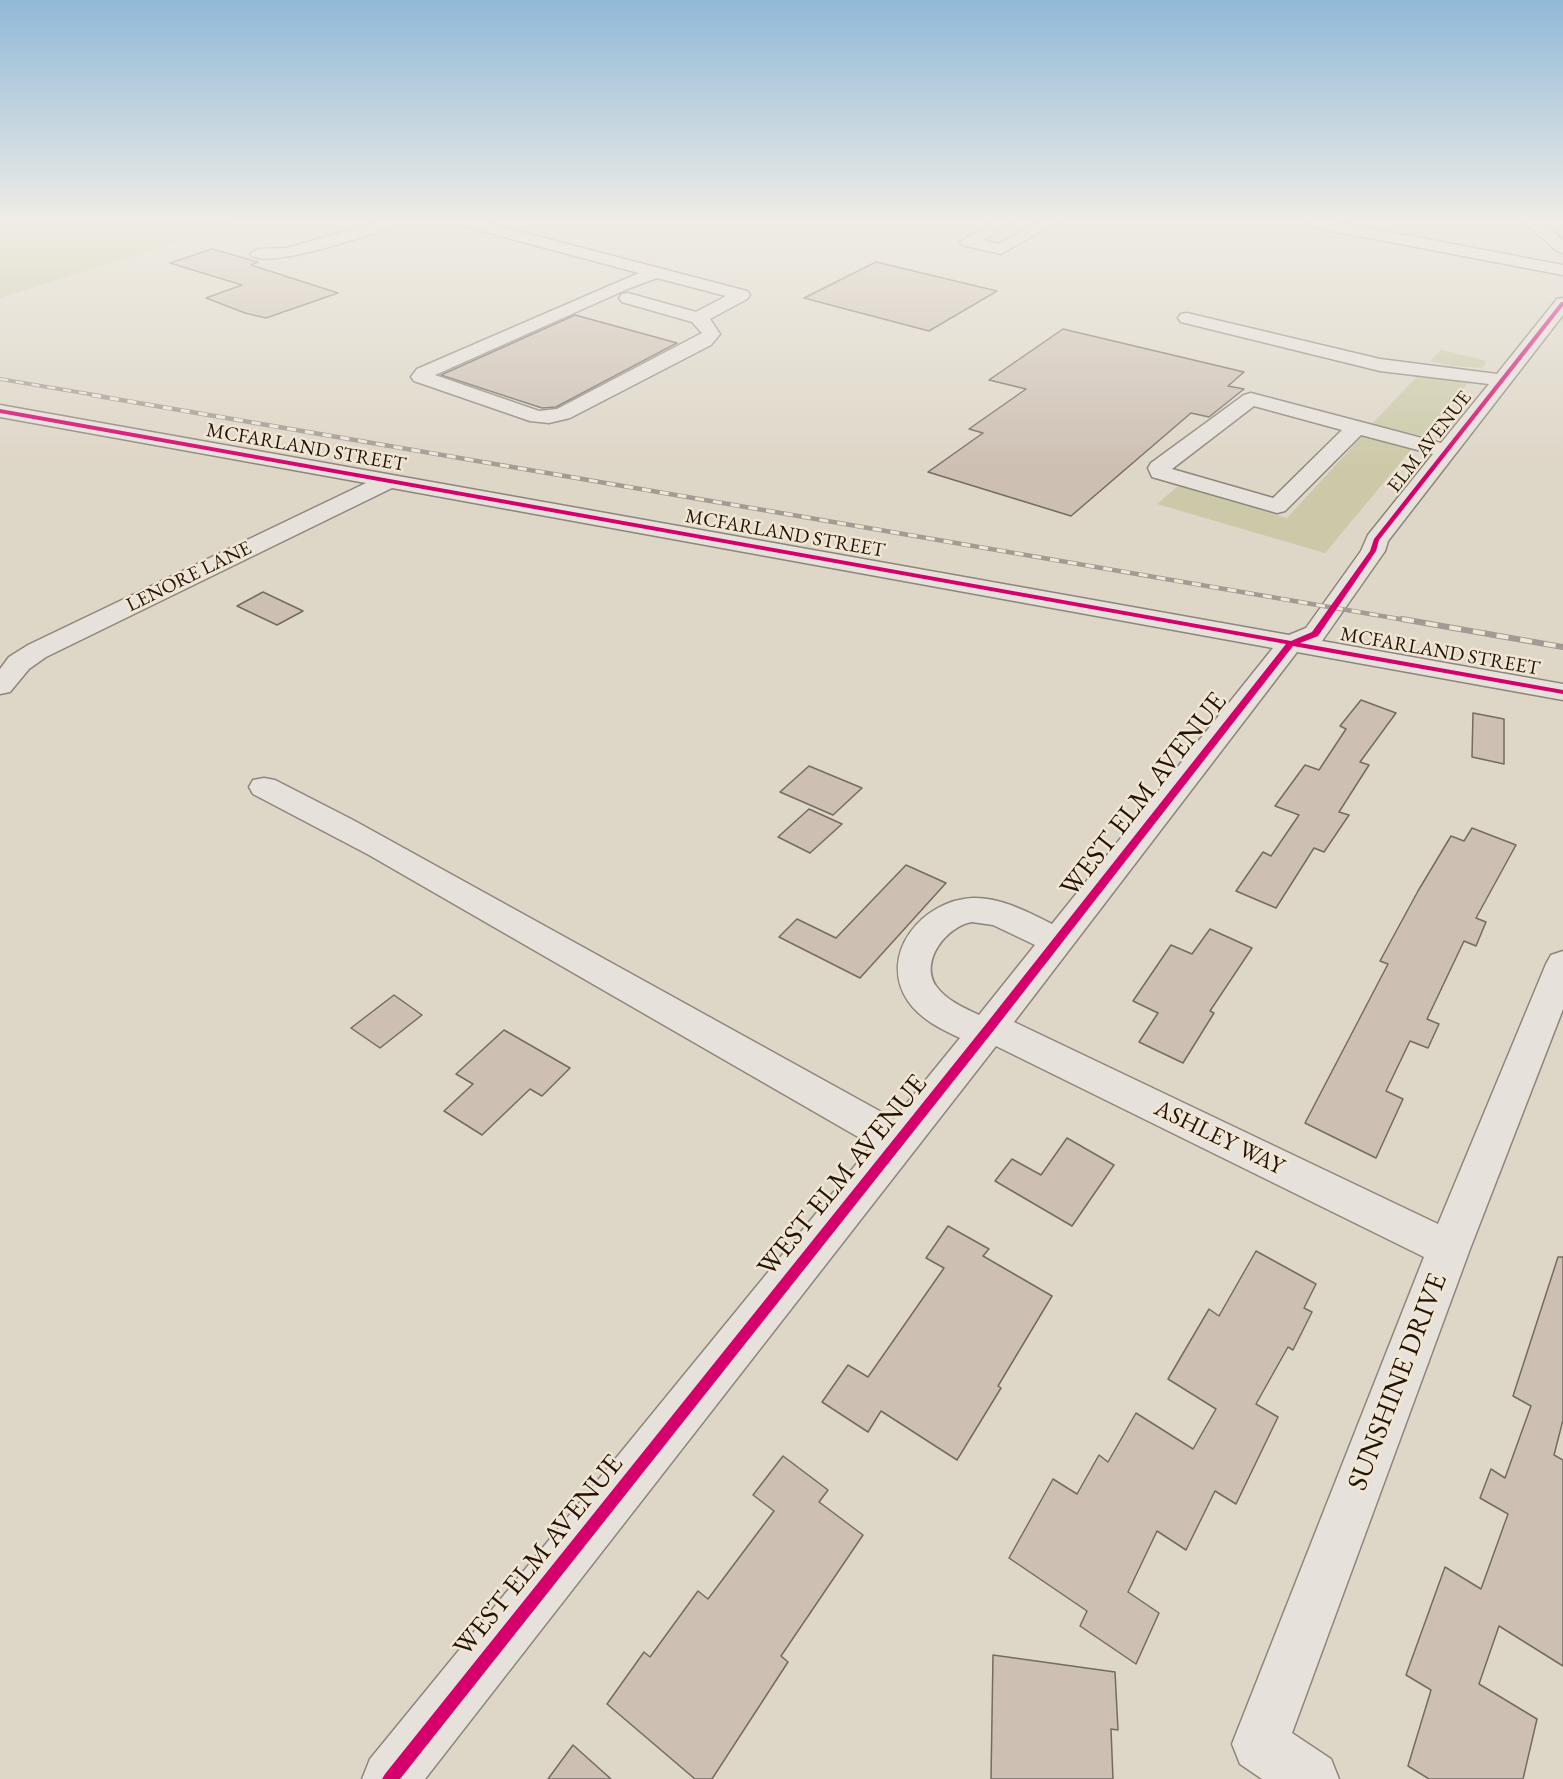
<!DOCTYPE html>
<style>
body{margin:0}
canvas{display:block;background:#ded6c7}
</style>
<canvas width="1563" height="1779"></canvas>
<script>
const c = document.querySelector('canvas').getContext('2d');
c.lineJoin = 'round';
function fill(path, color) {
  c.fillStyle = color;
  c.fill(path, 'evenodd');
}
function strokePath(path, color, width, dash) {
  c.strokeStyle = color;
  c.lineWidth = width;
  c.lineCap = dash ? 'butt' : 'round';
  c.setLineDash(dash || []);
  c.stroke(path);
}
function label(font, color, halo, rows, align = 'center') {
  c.font = font + ' "EB Garamond",serif';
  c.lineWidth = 5;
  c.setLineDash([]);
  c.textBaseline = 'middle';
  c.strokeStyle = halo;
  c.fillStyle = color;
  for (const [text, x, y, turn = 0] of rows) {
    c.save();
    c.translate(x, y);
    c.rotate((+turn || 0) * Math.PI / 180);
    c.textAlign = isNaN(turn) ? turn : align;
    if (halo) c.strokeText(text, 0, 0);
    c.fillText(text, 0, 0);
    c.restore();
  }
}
fill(new Path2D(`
 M 0,222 L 241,222 L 0,298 Z
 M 1441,350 L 1487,361 L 1482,368 L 1451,366 L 1430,361 Z
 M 1423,370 L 1469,382 L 1424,436 L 1372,424 Z
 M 1366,432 L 1414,446 L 1325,553 L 1157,504 L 1178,486 L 1287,518 Z`), '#cbc9a7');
const building = new Path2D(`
 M 212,249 L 258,262 L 251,265 L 338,293 L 266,318 L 245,313 L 206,298 L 242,285 L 170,263 Z
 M 876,262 L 997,291 L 929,331 L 804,298 Z
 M 575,315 L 677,343 L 556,407 L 542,408 L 441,375 Z
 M 1063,329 L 1244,372 L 1228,386 L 1244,389 L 1209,417 L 1191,413 L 1071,516 L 928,472 L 983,433 L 969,429 L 1026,389 L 989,380 Z
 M 263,592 L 303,611 L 277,625 L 237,606 Z
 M 1361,700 L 1396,713 L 1360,762 L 1369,765 L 1339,812 L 1349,815 L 1324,852 L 1314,848 L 1276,908 L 1236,891 L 1263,852 L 1271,856 L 1299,815 L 1275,806 L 1305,765 L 1319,770 L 1346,729 L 1340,726 Z
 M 1473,713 L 1504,719 L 1504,764 L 1472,757 Z
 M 809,766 L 862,788 L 833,815 L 780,792 Z
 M 809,809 L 842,824 L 810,853 L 778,837 Z
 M 1472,828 L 1516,845 L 1476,918 L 1486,922 L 1476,946 L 1464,941 L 1427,1019 L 1439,1024 L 1428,1048 L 1410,1041 L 1386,1091 L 1403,1099 L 1376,1158 L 1305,1123 L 1388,964 L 1380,961 L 1418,891 L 1451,836 L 1464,841 Z
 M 906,865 L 946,883 L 860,978 L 779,937 L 797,919 L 836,938 Z
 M 1210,929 L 1252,948 L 1210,1011 L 1214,1013 L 1183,1063 L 1139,1042 L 1158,1013 L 1133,1001 L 1171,945 L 1192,954 Z
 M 394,995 L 422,1015 L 380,1048 L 351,1028 Z
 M 504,1030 L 570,1068 L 542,1096 L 530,1089 L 482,1135 L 444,1111 L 473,1084 L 456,1074 Z
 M 1067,1138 L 1114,1165 L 1072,1226 L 995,1181 L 1012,1159 L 1041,1175 Z
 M 948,1226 L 989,1249 L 983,1256 L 1052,1296 L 998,1386 L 1001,1388 L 957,1460 L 881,1411 L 868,1432 L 822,1402 L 848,1365 L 868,1377 L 944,1268 L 926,1258 Z
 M 1256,1251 L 1316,1284 L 1304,1308 L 1312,1312 L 1293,1350 L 1288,1347 L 1256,1404 L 1278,1417 L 1236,1504 L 1215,1491 L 1186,1550 L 1157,1531 L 1128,1592 L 1159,1613 L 1136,1664 L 1080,1626 L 1087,1611 L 1009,1558 L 1053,1479 L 1077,1494 L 1099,1455 L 1108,1462 L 1136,1413 L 1193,1449 L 1216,1409 L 1168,1379 L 1209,1309 L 1219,1316 Z
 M 1558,1257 L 1563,1257 L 1563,1420 L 1554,1455 L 1563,1460 L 1563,1666 L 1499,1626 L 1479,1684 L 1537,1719 L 1523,1779 L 1429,1779 L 1408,1766 L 1431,1690 L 1406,1675 L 1445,1567 L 1481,1589 L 1508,1514 L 1480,1498 L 1491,1469 L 1505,1478 L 1531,1406 L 1513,1396 Z
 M 783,1456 L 828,1490 L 819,1502 L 863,1535 L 781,1656 L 788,1662 L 712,1779 L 695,1779 L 607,1704 L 644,1652 L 650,1657 L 698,1591 L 708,1599 L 774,1511 L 753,1495 Z
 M 993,1655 L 1115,1672 L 1118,1730 L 1111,1729 L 1113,1779 L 991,1779 Z
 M 573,1745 L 611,1779 L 548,1779 Z`);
fill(building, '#cdbfb2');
strokePath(building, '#736c63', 1.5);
const minor = new Path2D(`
 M 377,222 L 402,222 L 400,225 C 377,232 264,272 250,254 L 258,249 L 287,248 Z
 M 457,222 L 483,222 L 747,291 L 750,295 L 747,299 L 710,319 L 720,334 L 711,345 L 570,418 L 549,423 L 530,421 L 414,381 L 411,377 L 417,369 L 639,273 L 459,225 ZM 657,278 L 726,296 L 696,312 L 628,293 L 622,294 L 619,298 L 622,302 L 692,322 L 702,333 L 557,409 L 539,411 L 435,375 L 630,288 Z
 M 994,222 L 1013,222 L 983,240 L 999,244 L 1038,222 L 1057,222 L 1001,254 L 962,245 L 960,242 Z
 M 1304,222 L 1337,222 L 1563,265 L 1563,275 L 1311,227 Z
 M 1524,222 L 1541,222 L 1563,240 L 1563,253 L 1557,251 Z
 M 1563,298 L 1563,315 L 1388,541 L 1385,551 L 1322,641 L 1563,684 L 1563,700 L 1297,652 L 1014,1022 L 1438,1224 L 1546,964 L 1551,955 L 1563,951 L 1563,1009 L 1470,1249 L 1292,1733 L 1331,1759 L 1339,1779 L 1262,1779 L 1240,1764 L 1232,1744 L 1424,1257 L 996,1046 L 425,1779 L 362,1779 L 370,1759 L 872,1145 L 369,855 L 253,794 L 249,787 L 253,780 L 264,778 L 275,780 L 353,820 L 894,1119 L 960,1038 C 941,1029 920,1019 908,1001 C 877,954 923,900 973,898 C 1000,897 1028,912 1052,924 L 1273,648 L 392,488 L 46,657 L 29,669 L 10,692 L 0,694 L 0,669 L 9,657 L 28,645 L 366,483 L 0,417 L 0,405 L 1289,635 L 1306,628 L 1361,551 L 1368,535 L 1433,454 L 1361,435 L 1285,511 L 1277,513 L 1152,477 L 1148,468 L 1151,463 L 1244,395 L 1251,393 L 1441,443 L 1489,384 L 1380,371 L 1181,322 L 1178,318 L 1181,314 L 1187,313 L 1380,359 L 1497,374 L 1557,299 ZM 1254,406 L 1342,430 L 1273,498 L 1172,469 ZM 972,922 L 993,925 L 1035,945 L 979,1015 C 964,1008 946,1000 936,986 C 919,961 947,926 972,922 Z`);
strokePath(minor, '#8d867c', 3);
fill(minor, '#e6e1da');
const railFar2 = new Path2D(`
 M 0,379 L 101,396`);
const railFar1 = new Path2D(`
 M 92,395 L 1411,621`);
const rail = new Path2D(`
 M 1402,619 L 1563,647`);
strokePath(railFar2, '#a19b94', 4);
strokePath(railFar1, '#a19b94', 4.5);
strokePath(rail, '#a19b94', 6);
strokePath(railFar2, '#f0e6d4', 2, [8]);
strokePath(railFar1, '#f0e6d4', 3, [9]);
strokePath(rail, '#f0e6d4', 4, [12]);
fill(new Path2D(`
 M 1561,302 L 1563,302 L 1563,306 L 1379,540 L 1376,551 L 1318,636 L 1300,643 L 1563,690 L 1563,694 L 1293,646 L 994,1030 L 400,1779 L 382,1779 L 385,1774 L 986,1024 L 1286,644 L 0,413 L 0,409 L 1291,641 L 1312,632 L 1370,551 L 1374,539 Z`), '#d6006c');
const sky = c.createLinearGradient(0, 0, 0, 471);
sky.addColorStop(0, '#91b9d8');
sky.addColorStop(0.47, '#f0ede6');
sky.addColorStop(1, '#f0ede600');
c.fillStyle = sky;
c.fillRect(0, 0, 1563, 471);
label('20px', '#251207', '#f0e6d4', [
 ["ELM AVENUE",1430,442,-52],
 ["MCFARLAND STREET",306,448,10],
 ["MCFARLAND STREET",785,534,10],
 ["LENORE LANE",189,577,-26],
 ["MCFARLAND STREET",1440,652,10]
]);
label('24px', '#251207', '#f0e6d4', [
 ["ASHLEY WAY",1219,1138,26]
]);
label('28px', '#251207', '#f0e6d4', [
 ["WEST ELM AVENUE",1144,795,-52],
 ["WEST ELM AVENUE",843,1176,-51],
 ["SUNSHINE DRIVE",1398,1382,-69],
 ["WEST ELM AVENUE",539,1556,-51]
]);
</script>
